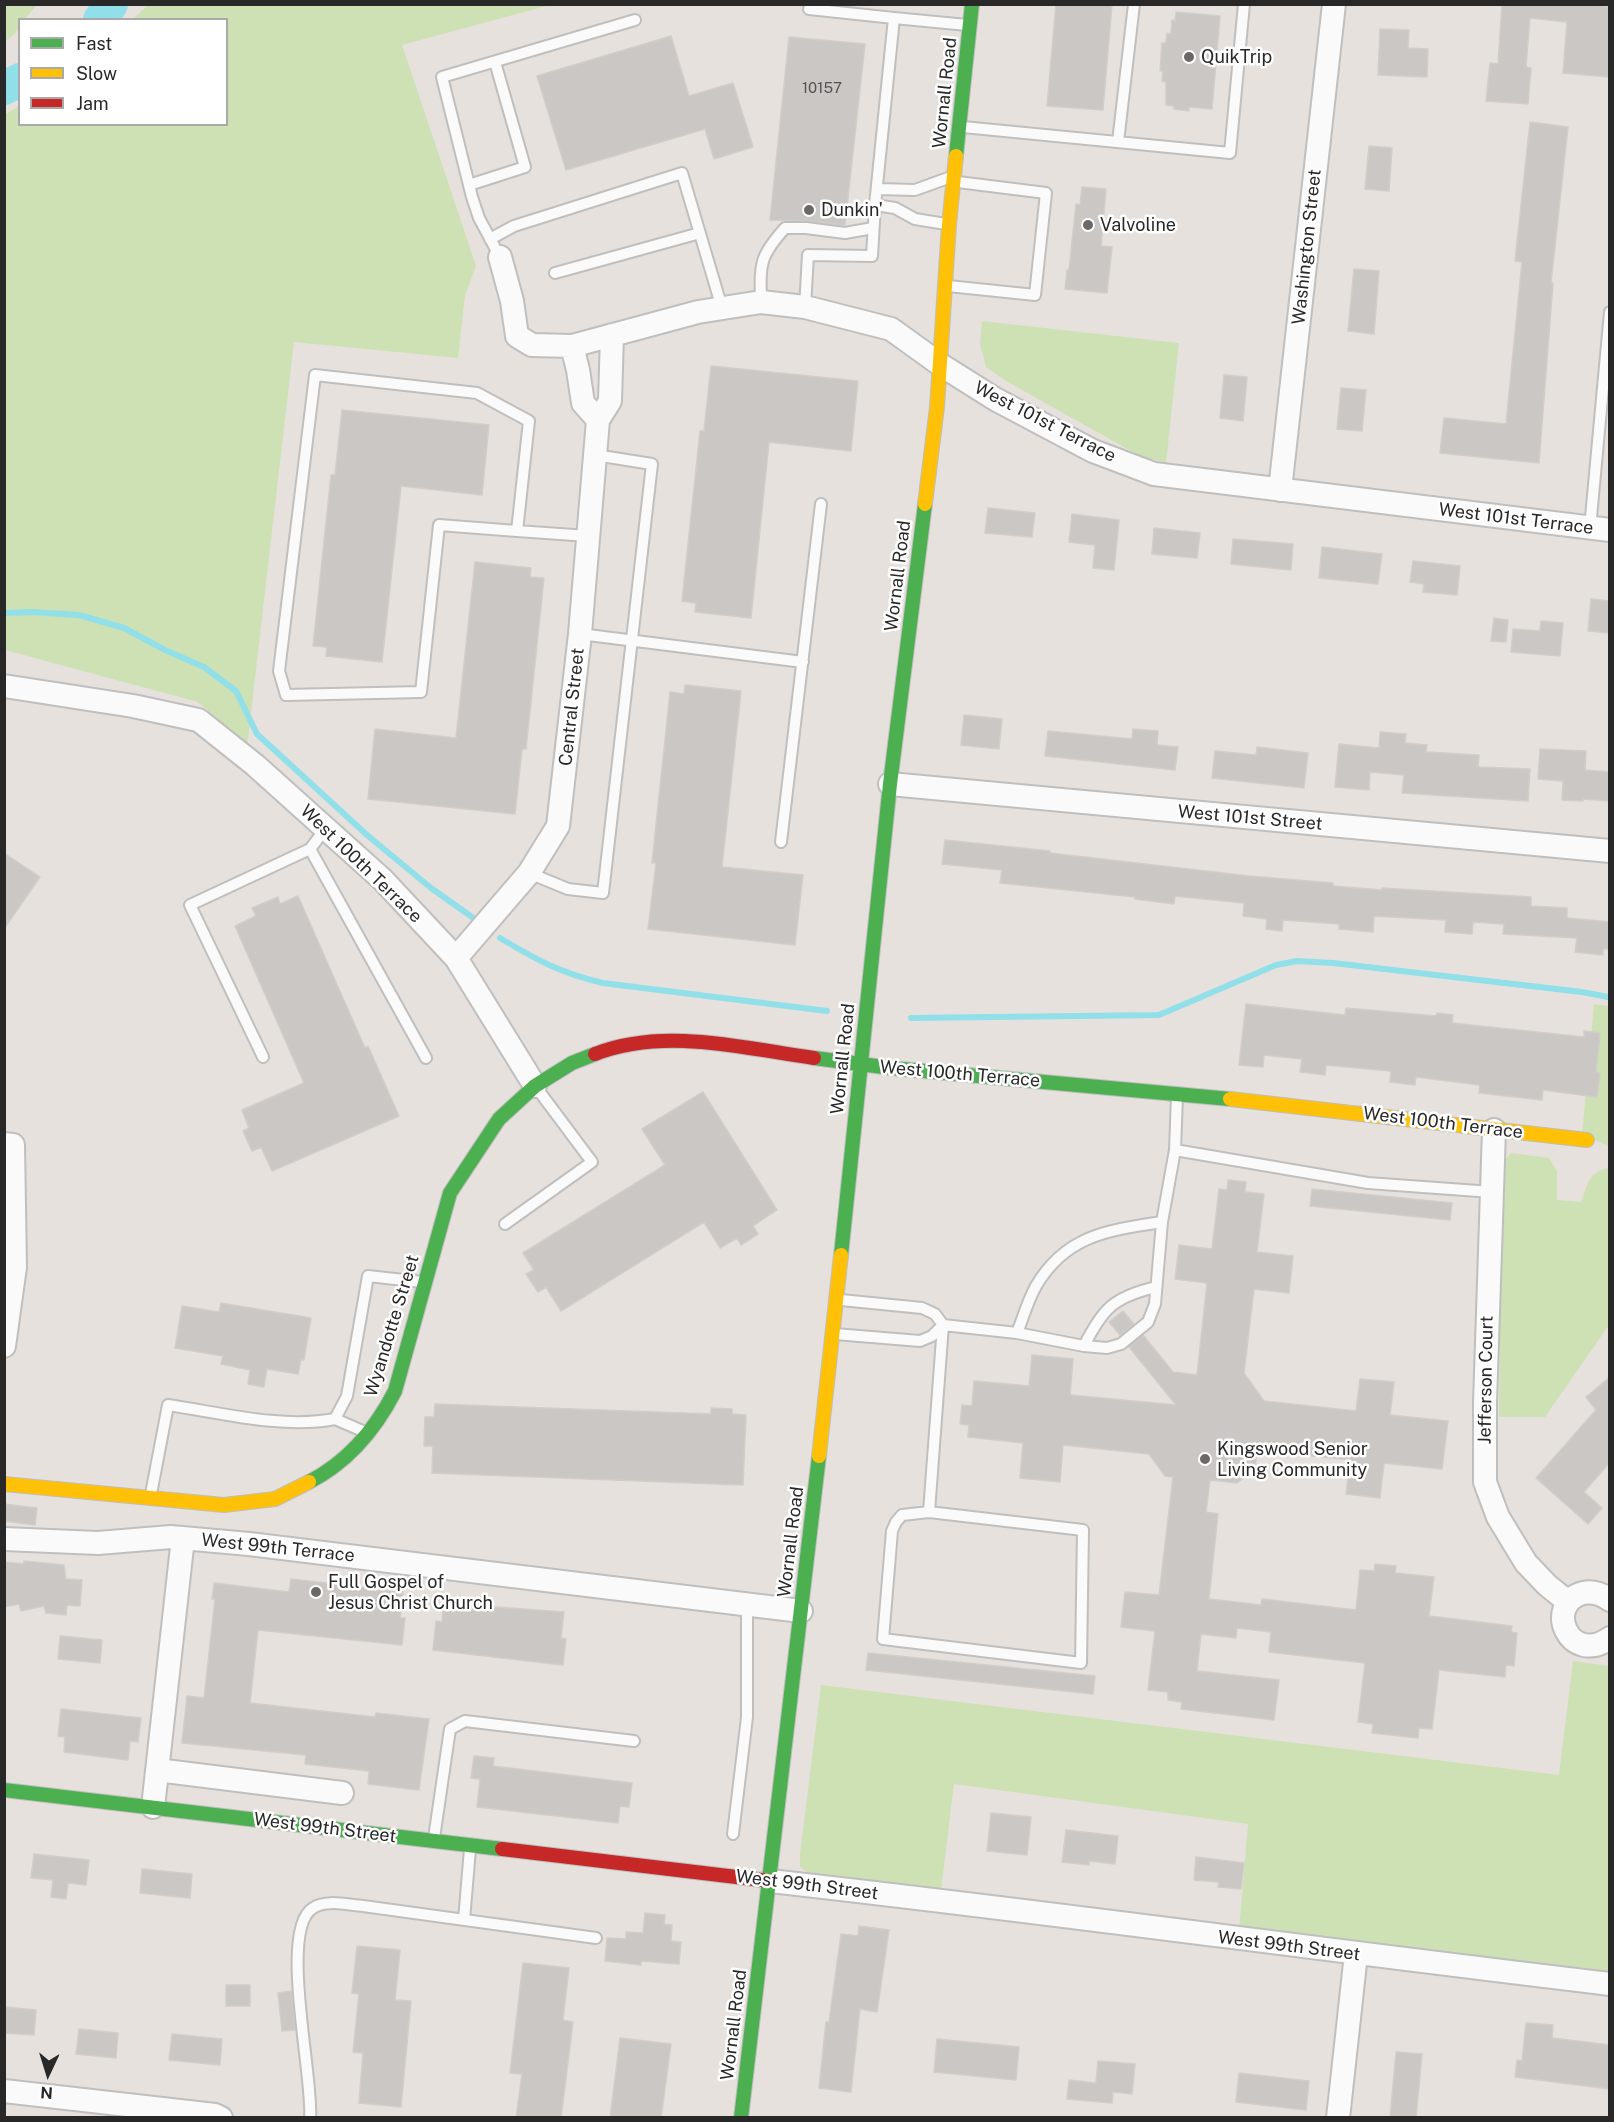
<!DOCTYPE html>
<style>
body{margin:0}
#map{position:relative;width:1614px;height:2122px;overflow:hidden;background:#e6e1dd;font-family:"Public Sans",sans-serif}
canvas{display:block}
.frame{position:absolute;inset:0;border:6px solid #282828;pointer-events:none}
.legend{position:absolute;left:18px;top:18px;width:210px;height:108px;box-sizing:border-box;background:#fff;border:2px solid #a9a9a9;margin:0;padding:8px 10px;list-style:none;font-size:18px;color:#282828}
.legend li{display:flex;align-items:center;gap:12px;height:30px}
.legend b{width:30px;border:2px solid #a9a9a9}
.north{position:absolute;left:18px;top:2044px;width:60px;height:60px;-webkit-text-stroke:4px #fff;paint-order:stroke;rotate:184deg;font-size:16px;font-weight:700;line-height:24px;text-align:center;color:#282828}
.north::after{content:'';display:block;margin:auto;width:21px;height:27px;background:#282828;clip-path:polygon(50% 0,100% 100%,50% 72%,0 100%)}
</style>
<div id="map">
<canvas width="1614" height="2122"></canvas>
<div class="frame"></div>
<ul class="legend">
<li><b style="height:8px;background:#4caf50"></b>Fast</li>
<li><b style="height:8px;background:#ffc107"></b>Slow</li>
<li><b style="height:8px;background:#c62828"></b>Jam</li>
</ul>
<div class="north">N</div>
</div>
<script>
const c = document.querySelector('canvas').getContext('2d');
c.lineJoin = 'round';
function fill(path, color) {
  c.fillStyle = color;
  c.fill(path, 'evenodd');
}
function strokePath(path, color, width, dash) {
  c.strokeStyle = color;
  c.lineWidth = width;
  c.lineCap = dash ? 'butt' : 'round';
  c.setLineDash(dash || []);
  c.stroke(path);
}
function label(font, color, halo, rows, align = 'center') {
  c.font = font + ' "Public Sans",sans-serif';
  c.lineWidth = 5;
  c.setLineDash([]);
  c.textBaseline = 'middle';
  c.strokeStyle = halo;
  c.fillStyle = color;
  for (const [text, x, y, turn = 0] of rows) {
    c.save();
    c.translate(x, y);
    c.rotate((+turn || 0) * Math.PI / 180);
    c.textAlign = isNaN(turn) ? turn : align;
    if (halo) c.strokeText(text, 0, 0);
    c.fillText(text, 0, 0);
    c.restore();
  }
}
fill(new Path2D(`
 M 4,5 L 37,5 L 25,19 L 20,20 C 20,30 14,36 5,41 Z
 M 148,5 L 550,5 L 402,45 L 476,266 L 465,296 L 458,358 L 294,342 L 247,747 L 198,702 L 5,650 L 4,115 L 19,106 L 20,124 L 226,124 L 226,20 L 133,19 Z
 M 982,321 L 1179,343 L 1166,463 L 1140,456 L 1006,381 L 986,367 L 980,344 Z
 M 1594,1004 L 1609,1006 L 1609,1146 L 1582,1135 Z
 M 1511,1153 L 1549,1158 L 1557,1171 L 1557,1200 L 1581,1202 C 1587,1185 1589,1171 1609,1168 L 1609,1325 L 1545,1417 L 1499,1417 L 1502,1164 Z
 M 1573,1661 L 1609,1666 L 1609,1973 L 1239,1931 L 1248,1824 L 954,1784 L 941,1890 L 807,1872 L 800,1867 L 800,1854 L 821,1685 L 1559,1775 Z`), '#cee1b5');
strokePath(new Path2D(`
 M 4,613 L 32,612 L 79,615 L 124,628 L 165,650 L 204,667 L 236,691 L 257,734 L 367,835 L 431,888 L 472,917
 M 500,938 C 537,960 560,973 603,983 L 827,1011
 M 911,1018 L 1159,1015 L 1276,965 L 1297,961 L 1333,963 L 1582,992 L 1608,997`), '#91dfe8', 6);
strokePath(new Path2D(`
 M 100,20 L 111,4
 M 4,88 L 20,80`), '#91dfe8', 34);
const building = new Path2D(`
 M 1056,4 L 1112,4 L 1103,110 L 1047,106 Z
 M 1502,4 L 1593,4 L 1610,7 L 1610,77 L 1563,73 L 1567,22 L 1530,18 L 1526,67 L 1531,68 L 1528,104 L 1486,101 L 1490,63 L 1498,64 Z
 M 1176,12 L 1220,16 L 1212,109 L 1189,107 L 1189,111 L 1174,109 L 1174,106 L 1166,105 L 1166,82 L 1162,81 L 1163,71 L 1160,71 L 1162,43 L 1166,43 L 1167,33 L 1171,34 L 1172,20 L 1175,21 Z
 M 1380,29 L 1409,30 L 1408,48 L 1428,49 L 1427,77 L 1378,75 Z
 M 671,36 L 689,96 L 733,83 L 753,147 L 714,159 L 705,129 L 566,170 L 537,76 Z
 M 789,37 L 865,44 L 845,225 L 807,221 L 770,220 Z
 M 1530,122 L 1568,127 L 1551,283 L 1553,283 L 1539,463 L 1440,453 L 1444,418 L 1506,424 L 1522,262 L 1515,261 Z
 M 1369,146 L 1392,148 L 1389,191 L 1365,189 Z
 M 1082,187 L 1106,189 L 1101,246 L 1112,247 L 1107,293 L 1065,289 L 1067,270 L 1069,270 L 1076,204 L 1080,205 Z
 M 1354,269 L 1379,271 L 1374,334 L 1348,331 Z
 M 711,366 L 858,381 L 851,451 L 769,442 L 751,618 L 695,612 L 696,603 L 682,601 L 700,431 L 704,431 Z
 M 1224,375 L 1247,377 L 1243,421 L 1220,418 Z
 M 1341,388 L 1366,390 L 1362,431 L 1337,429 Z
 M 342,410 L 489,425 L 482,495 L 401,486 L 382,662 L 326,656 L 327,647 L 313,646 L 331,475 L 335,475 Z
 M 988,508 L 1035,513 L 1032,537 L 985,533 Z
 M 1072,514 L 1119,520 L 1114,570 L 1093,568 L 1095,545 L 1069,542 Z
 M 1154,528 L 1200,533 L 1197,558 L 1152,554 Z
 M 1233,539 L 1293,544 L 1291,570 L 1231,564 Z
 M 1322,547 L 1382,554 L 1378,584 L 1319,578 Z
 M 1413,561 L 1460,566 L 1457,595 L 1423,592 L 1424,584 L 1410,582 Z
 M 475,562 L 531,568 L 530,577 L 544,578 L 526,749 L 522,749 L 515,814 L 368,799 L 375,729 L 456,738 Z
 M 1591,599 L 1610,601 L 1610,633 L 1588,631 Z
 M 1494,618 L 1508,620 L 1506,642 L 1491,641 Z
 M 1541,621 L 1563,623 L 1560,656 L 1511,652 L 1513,629 L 1540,631 Z
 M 685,685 L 741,691 L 722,867 L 803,875 L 795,945 L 648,929 L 656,863 L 652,863 L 670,692 L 684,694 Z
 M 964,715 L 1002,719 L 999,749 L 961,745 Z
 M 1133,729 L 1158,731 L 1157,745 L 1178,747 L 1175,770 L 1045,756 L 1048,731 L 1132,739 Z
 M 1380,732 L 1406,734 L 1405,743 L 1427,745 L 1426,752 L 1479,755 L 1478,767 L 1530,769 L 1528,801 L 1402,793 L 1404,775 L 1370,772 L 1369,790 L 1335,787 L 1339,744 L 1379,748 Z
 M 1257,747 L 1308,753 L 1304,788 L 1212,778 L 1215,751 L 1256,755 Z
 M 1540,749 L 1586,751 L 1585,770 L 1610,772 L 1610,801 L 1583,799 L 1583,801 L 1562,800 L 1563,781 L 1538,779 Z
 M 945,840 L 1050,851 L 1050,853 L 1249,876 L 1333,883 L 1333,886 L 1382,890 L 1382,888 L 1531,897 L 1531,906 L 1567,908 L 1567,918 L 1610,922 L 1610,949 L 1603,949 L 1603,955 L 1575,952 L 1577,938 L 1503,934 L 1504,924 L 1473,922 L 1472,934 L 1445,932 L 1446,920 L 1374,916 L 1373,932 L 1339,929 L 1339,924 L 1283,920 L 1282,931 L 1266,929 L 1267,919 L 1243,916 L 1244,903 L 1175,896 L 1174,904 L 1135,899 L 1135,897 L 1000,883 L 1002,870 L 942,864 Z
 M 4,853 L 40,877 L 4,929 Z
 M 298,896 L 365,1048 L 368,1046 L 399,1116 L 272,1171 L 261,1147 L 252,1151 L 243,1131 L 249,1128 L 242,1110 L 304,1083 L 235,926 L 256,916 L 252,908 L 278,897 L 280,904 Z
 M 1246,1004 L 1345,1015 L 1346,1008 L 1436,1016 L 1437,1013 L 1453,1015 L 1452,1023 L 1584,1037 L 1584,1031 L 1600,1033 L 1596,1072 L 1600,1073 L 1597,1097 L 1543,1090 L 1542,1100 L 1479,1093 L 1480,1085 L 1416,1077 L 1415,1085 L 1390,1082 L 1391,1071 L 1326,1065 L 1325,1075 L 1300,1072 L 1302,1059 L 1264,1055 L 1263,1067 L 1239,1065 Z
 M 703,1092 L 777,1210 L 753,1226 L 758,1234 L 741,1245 L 737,1238 L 720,1248 L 704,1222 L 561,1311 L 546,1287 L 538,1292 L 526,1274 L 534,1270 L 523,1253 L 665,1165 L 642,1129 Z
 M 1228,1180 L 1246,1182 L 1245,1192 L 1264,1194 L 1257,1252 L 1293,1256 L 1289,1293 L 1254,1289 L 1244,1373 L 1264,1401 L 1356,1411 L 1360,1379 L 1394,1382 L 1390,1415 L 1448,1421 L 1442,1469 L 1384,1463 L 1380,1498 L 1346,1494 L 1350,1460 L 1257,1450 L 1255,1469 L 1237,1483 L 1210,1480 L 1206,1512 L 1218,1514 L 1209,1599 L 1261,1605 L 1262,1599 L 1356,1610 L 1360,1570 L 1374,1571 L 1375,1564 L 1396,1566 L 1395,1573 L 1434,1577 L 1429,1616 L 1512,1626 L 1511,1632 L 1517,1633 L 1514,1666 L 1506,1665 L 1505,1677 L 1439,1670 L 1432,1729 L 1419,1728 L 1418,1738 L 1372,1733 L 1373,1724 L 1358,1722 L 1365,1663 L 1269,1652 L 1271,1632 L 1237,1628 L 1236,1638 L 1201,1634 L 1197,1671 L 1279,1680 L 1274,1720 L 1181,1709 L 1182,1702 L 1168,1700 L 1168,1692 L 1148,1690 L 1155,1631 L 1121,1627 L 1125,1592 L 1159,1595 L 1173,1477 L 1165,1476 L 1149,1454 L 1063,1445 L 1060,1482 L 1020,1478 L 1023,1443 L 968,1437 L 969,1425 L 960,1424 L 962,1405 L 972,1406 L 974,1381 L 1029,1386 L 1032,1355 L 1073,1359 L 1070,1395 L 1176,1405 L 1129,1347 L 1143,1335 L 1173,1372 L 1197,1375 L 1207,1283 L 1175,1279 L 1179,1245 L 1212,1249 L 1219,1189 L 1227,1190 Z
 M 1312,1189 L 1452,1203 L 1450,1220 L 1310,1206 Z
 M 221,1303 L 311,1318 L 304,1360 L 301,1359 L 298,1374 L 267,1369 L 264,1387 L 248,1384 L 250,1370 L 221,1364 L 223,1356 L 175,1348 L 182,1306 L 219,1312 Z
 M 1123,1311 L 1134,1324 L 1120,1335 L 1109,1322 Z
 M 1610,1377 L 1610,1462 L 1584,1492 L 1602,1508 L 1588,1524 L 1536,1478 L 1596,1410 L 1586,1397 Z
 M 435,1404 L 711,1414 L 711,1408 L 732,1409 L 732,1414 L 746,1415 L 743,1485 L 432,1473 L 433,1446 L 424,1446 L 425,1417 L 434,1417 Z
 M 4,1504 L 37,1508 L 35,1525 L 4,1521 Z
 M 24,1561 L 64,1565 L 66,1579 L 82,1580 L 80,1606 L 67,1605 L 66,1615 L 46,1613 L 44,1606 L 21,1611 L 19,1604 L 4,1607 L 4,1562 L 24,1564 Z
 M 291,1579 L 403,1592 L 400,1618 L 405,1618 L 402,1645 L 258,1630 L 250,1703 L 375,1717 L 376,1713 L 429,1719 L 419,1790 L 368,1784 L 369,1771 L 305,1764 L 306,1755 L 182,1743 L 187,1696 L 204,1698 L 215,1599 L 212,1599 L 214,1583 L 289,1592 Z
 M 444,1599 L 482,1603 L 482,1606 L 564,1612 L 561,1638 L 566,1639 L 563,1665 L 433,1650 L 436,1621 L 442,1622 Z
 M 60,1636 L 102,1640 L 100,1663 L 58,1659 Z
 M 868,1653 L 1095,1676 L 1093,1694 L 866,1670 Z
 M 61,1709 L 141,1718 L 138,1742 L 130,1741 L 128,1760 L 64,1752 L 65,1737 L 58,1736 Z
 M 474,1756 L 494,1758 L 493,1766 L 632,1783 L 629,1807 L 620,1806 L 618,1823 L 477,1807 L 480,1779 L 471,1778 Z
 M 991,1813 L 1031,1817 L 1027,1855 L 987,1851 Z
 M 1066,1830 L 1118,1836 L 1115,1864 L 1089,1861 L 1089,1865 L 1062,1862 Z
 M 34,1854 L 89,1860 L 86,1885 L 68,1883 L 66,1899 L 51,1897 L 53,1880 L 31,1878 Z
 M 1196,1857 L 1244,1863 L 1241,1889 L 1218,1887 L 1219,1882 L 1194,1880 Z
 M 142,1869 L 192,1874 L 190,1898 L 140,1893 Z
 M 645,1913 L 665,1915 L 664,1924 L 672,1925 L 671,1941 L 681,1942 L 679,1964 L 641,1961 L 641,1965 L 605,1961 L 607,1938 L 626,1939 L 626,1932 L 643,1933 Z
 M 859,1926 L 889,1930 L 877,2012 L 860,2009 L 851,2092 L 819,2088 L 826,2022 L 829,2022 L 841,1934 L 858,1936 Z
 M 357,1946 L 400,1950 L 395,2000 L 411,2001 L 401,2107 L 359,2103 L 363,2053 L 353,2052 L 359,1994 L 352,1993 Z
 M 523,1963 L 569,1968 L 563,2020 L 573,2022 L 561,2118 L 516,2118 L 522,2074 L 510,2073 Z
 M 226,1985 L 250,1985 L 250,2006 L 226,2006 Z
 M 291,1991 L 295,2030 L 282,2031 L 278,1993 Z
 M 4,2007 L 36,2010 L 34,2035 L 4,2033 Z
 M 1526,2023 L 1553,2025 L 1552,2038 L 1610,2045 L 1610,2089 L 1515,2077 L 1517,2060 L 1522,2061 Z
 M 79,2029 L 118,2033 L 116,2058 L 76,2054 Z
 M 172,2034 L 222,2039 L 220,2065 L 169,2060 Z
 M 620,2038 L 671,2044 L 661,2118 L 610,2118 Z
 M 937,2039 L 1019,2047 L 1016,2080 L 934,2072 Z
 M 1396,2052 L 1422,2054 L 1416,2118 L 1390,2118 Z
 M 1098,2061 L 1135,2064 L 1132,2094 L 1113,2092 L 1112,2103 L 1067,2099 L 1069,2080 L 1096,2083 Z
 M 1239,2073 L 1309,2081 L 1306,2110 L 1236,2102 Z`);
fill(building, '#cbc7c4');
strokePath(building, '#d1cdc9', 1.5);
const lane = new Path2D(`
 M 809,9 L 894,18
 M 963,127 L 1230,153 L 1244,4
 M 1118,142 L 1134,4
 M 469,185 L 525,167 L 495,62
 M 877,189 L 915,190 L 948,178
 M 875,205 L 895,208 L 915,219 L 946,224
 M 490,239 L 514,226 L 682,173 L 722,308
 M 500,257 L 479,218 L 472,197 L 442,77 L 635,20
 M 555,273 L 700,233
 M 948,286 L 1035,295 L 1046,193 L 958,182
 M 761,302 C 760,264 759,257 785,228 L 806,228 L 845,233 L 873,228
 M 805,307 L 808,255 L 872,256 L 875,205 L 894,18 L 967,25
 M 1590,528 L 1610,312
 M 517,531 L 439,525 L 421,692 L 286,695 L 279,671 L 315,375 L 477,393 L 529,421 L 517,531 L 588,536
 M 580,634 L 803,662
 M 781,842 L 821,504
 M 310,849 L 426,1058
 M 529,873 L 568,889 L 603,893 L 652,464 L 595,455
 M 263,1057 L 190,905 L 310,849 L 326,828
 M 1175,1150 L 1368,1183 L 1492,1192
 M 505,1224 L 592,1162 L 536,1087
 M 841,1300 L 922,1308 L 935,1314 L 943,1325 L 929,1512 L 902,1515 L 896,1522 L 892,1531 L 883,1639 L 1081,1663 L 1083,1530 L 929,1512
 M 943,1325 L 1017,1333 C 1023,1318 1028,1300 1036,1286 C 1066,1235 1109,1230 1162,1222 L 1175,1150 L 1177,1096
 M 1017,1333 L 1084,1346 L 1107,1348 L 1121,1344 L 1148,1322 L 1155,1304 L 1162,1222
 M 835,1334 L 920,1341 L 932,1336 L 943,1325
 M 1084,1346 C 1103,1308 1114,1297 1156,1287
 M 335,1419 L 365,1432
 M 151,1494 L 168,1405 C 222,1413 282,1429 335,1419 L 347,1396 L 368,1276 L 422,1282
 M 733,1834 L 747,1717 L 747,1604
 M 434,1838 L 450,1729 L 465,1721 L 634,1741
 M 464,1920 L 470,1849
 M 310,2118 C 314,2079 278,1929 313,1908 C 326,1899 348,1905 363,1906 L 596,1938`);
const street = new Path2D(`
 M 500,257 L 512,301 L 517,336 L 532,345 L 572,346 L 698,312 L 761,302 L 805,307 L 891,329 L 941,365 L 995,399 L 1093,451 L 1154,474 L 1610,530
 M 572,346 L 578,370 L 583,403 L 598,420
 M 1280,490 L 1334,4
 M 4,686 L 133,706 L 198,720 L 201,722 L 255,765 L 383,880 L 456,958 L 535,1086
 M 890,784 L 1610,851
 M 456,958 L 529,873 L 558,826 L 580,634 L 598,420 L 610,401 L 612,335
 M 1494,1130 L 1485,1403 L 1485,1482 L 1498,1517 L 1526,1563 L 1547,1585 L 1568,1602
 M 4,1144 L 13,1145 L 15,1267 L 4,1346
 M 4,1539 L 98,1543 L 171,1537 L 249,1544 L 801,1611
 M 1610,1600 C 1602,1594 1593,1591 1583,1593 C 1543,1604 1569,1667 1610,1638
 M 157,1770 L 342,1793
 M 153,1807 L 183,1538
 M 770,1881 C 1050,1912 1329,1951 1610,1984
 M 4,2091 L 215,2115 L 221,2118
 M 1338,2118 L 1356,1954`);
const fast = new Path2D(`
 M 956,156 L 972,4
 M 814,1058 L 891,1068 L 1230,1099
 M 841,1255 L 890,784 L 925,504
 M 309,1482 C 348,1462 375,1430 395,1391 L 450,1193 L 499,1119 L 535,1086 L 572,1063 L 595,1054
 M 4,1790 L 502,1849
 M 741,2118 L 819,1456`);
const slow = new Path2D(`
 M 925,504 L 937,407 L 949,225 L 956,156
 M 1230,1099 L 1587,1140
 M 819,1456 L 841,1255
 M 4,1484 L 224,1505 L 275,1499 L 309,1482`);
const jam = new Path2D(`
 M 595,1054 C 664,1027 743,1048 814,1058
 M 502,1849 L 770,1881`);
strokePath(lane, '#bfbfbf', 14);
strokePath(street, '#bfbfbf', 26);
strokePath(fast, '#bfbfbf', 16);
strokePath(slow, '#bfbfbf', 16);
strokePath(jam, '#bfbfbf', 16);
strokePath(lane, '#fbfafa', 10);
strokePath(street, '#fbfafa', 22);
strokePath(fast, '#4caf50', 14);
strokePath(slow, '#ffc107', 14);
strokePath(jam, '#c62828', 14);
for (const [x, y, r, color] of [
 [1189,57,6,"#6a6967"],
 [809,210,6,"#6a6967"],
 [1088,225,6,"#6a6967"],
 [1205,1459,6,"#6a6967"],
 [316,1592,6,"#6a6967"]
]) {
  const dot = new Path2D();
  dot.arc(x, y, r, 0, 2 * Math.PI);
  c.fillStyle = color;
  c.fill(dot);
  strokePath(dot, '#fff', 2);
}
label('15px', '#525251', null, [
 ["10157",822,88]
]);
label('18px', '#282828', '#fff', [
 ["QuikTrip",1201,57],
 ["Dunkin'",821,210],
 ["Valvoline",1100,225],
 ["Kingswood Senior",1217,1449],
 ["Living Community",1217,1470],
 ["Full Gospel of",328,1582],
 ["Jesus Christ Church",328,1603]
], 'left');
label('18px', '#282828', '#fff', [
 ["Wornall Road",945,93,-84],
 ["Washington Street",1307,247,-84],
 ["West 101st Terrace",1045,422,27],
 ["West 101st Terrace",1516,519,7],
 ["Wornall Road",898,576,-83],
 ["Central Street",572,707,-84],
 ["West 101st Street",1250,818,5],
 ["West 100th Terrace",361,864,44],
 ["Wornall Road",843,1059,-84],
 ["West 100th Terrace",960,1074,5],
 ["West 100th Terrace",1443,1123,7],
 ["Wyandotte Street",392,1326,-73],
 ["Jefferson Court",1486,1380,-89],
 ["Wornall Road",791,1542,-83],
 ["West 99th Terrace",278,1548,6],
 ["West 99th Street",325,1828,7],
 ["West 99th Street",807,1885,7],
 ["West 99th Street",1289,1946,7],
 ["Wornall Road",734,2025,-83]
]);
</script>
